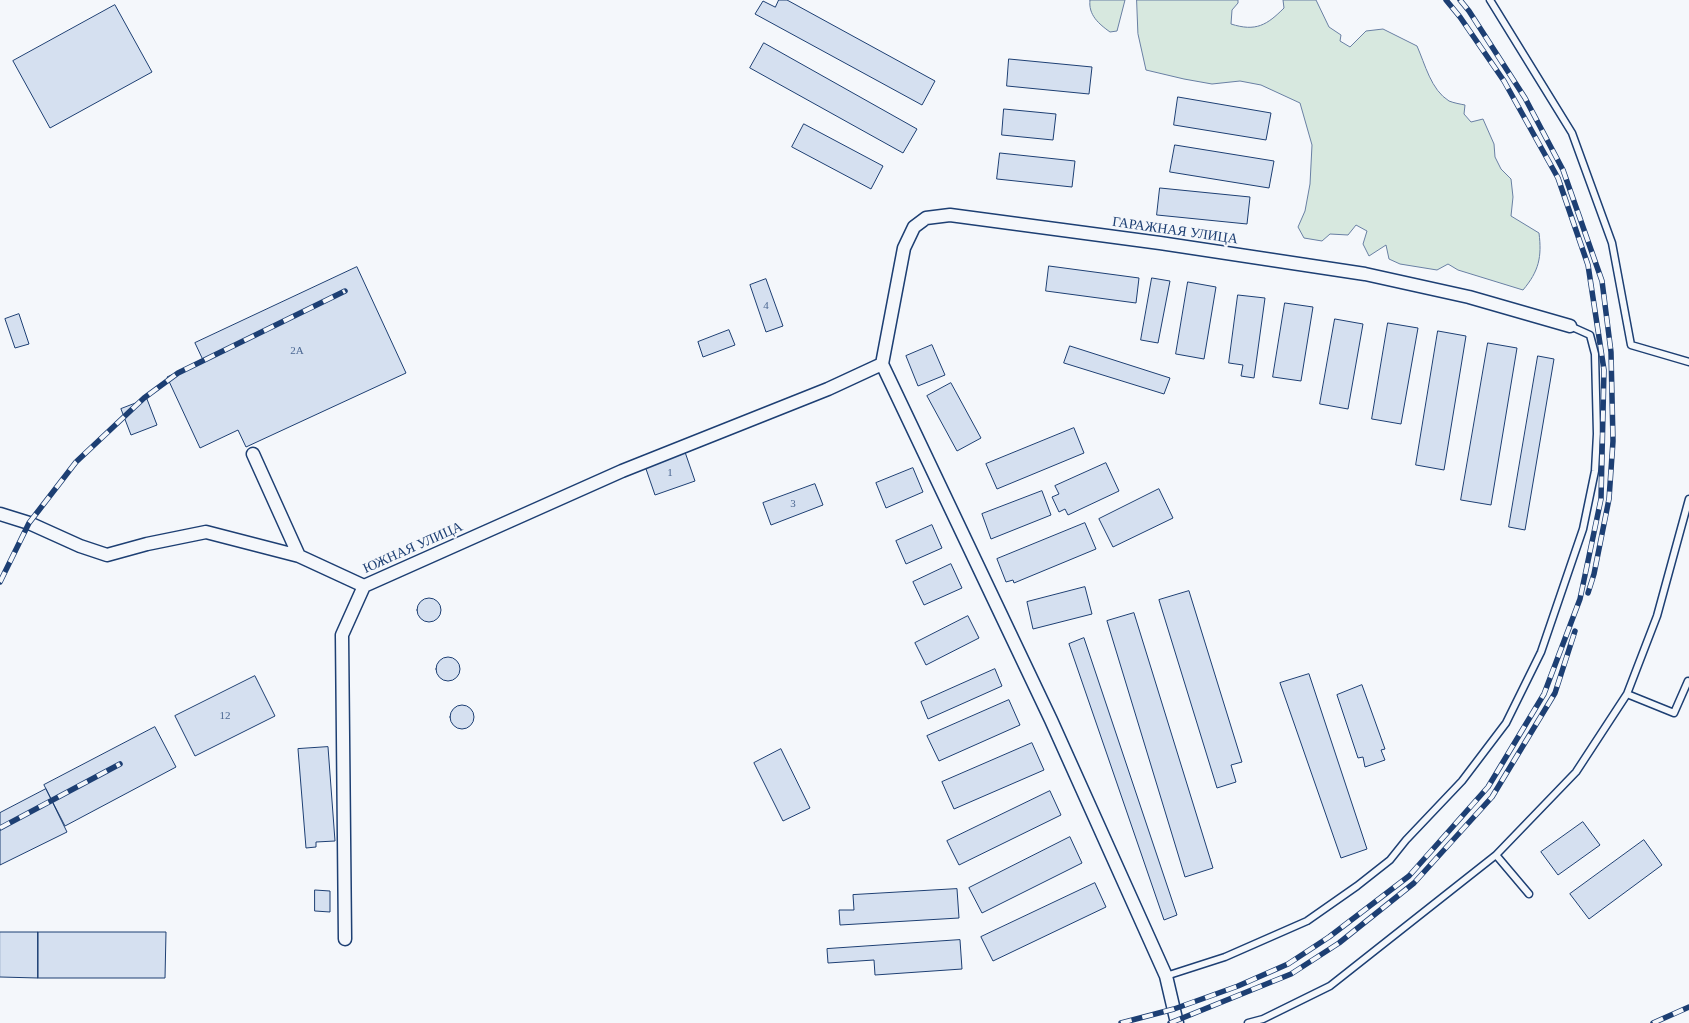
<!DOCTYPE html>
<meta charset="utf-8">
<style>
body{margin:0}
canvas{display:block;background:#f4f7fb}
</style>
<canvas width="1689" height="1023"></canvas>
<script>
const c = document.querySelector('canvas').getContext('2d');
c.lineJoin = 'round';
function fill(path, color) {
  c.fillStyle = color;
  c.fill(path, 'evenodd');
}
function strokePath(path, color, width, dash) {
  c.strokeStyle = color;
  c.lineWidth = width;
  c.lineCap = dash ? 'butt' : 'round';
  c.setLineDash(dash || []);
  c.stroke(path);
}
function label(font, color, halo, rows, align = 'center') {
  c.font = font + ' Georgia,serif';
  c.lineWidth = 4;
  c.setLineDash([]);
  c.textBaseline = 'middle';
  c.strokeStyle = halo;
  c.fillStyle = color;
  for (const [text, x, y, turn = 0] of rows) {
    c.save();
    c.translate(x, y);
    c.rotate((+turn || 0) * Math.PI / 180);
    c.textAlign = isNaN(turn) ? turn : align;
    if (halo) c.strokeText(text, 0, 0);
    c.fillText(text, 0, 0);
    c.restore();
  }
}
const green = new Path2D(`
 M 1090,0 L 1125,0 L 1117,31 L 1110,32 C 1099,24 1088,15 1090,0 Z
 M 1137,0 L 1238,0 L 1238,3 L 1232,10 L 1231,24 C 1256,32 1267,25 1284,8 L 1283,0 L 1316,0 L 1329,27 L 1341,35 L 1340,41 L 1350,47 L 1366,31 L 1383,29 L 1417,46 C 1425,64 1431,90 1449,101 C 1454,103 1460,104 1465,105 L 1464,114 L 1471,122 L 1483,119 L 1494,144 L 1495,157 L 1501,169 L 1511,179 L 1513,197 L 1511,216 L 1539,233 C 1542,257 1539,271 1523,290 L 1458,270 L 1448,264 L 1437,270 L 1400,264 L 1389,259 L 1386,245 L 1369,256 L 1363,244 L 1367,231 L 1356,225 L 1348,235 L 1330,234 L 1322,241 L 1304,238 L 1298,227 L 1305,211 L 1310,184 L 1312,145 L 1300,103 L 1261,85 L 1240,81 L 1212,84 L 1184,79 L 1146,70 L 1138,34 Z`);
fill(green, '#d7e8df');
strokePath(green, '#687fa3', 1);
const building = new Path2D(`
 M 779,0 L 787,0 L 935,81 L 922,105 L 755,14 L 763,1 L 775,7 Z
 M 115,5 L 152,72 L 50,128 L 13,61 Z
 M 764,43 L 917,129 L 903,153 L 750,68 Z
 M 1009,59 L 1092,67 L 1089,94 L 1007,86 Z
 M 1178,97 L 1271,113 L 1266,140 L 1174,125 Z
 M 1004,109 L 1056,114 L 1053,140 L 1002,135 Z
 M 804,124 L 883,166 L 871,189 L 792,147 Z
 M 1175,145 L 1274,161 L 1269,188 L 1170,172 Z
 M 1000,153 L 1075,161 L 1072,187 L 997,179 Z
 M 1160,188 L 1250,197 L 1247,224 L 1157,215 Z
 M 1049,266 L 1139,278 L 1136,303 L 1046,291 Z
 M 357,267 L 406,373 L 246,447 L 238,430 L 200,448 L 167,377 L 203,360 L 195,343 Z
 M 1152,278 L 1170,281 L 1158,343 L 1141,340 Z
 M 766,279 L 783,326 L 766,332 L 750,285 Z
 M 1188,282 L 1216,287 L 1204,359 L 1176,354 Z
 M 1238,295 L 1265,298 L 1254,378 L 1241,376 L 1243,365 L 1229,363 Z
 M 1285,303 L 1313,307 L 1301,381 L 1273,377 Z
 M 19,314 L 29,344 L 15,348 L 5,319 Z
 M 1335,319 L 1363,324 L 1348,409 L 1320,404 Z
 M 1388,323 L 1418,328 L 1401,424 L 1372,419 Z
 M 729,330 L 735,345 L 703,357 L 698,342 Z
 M 1438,331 L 1466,336 L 1444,470 L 1416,465 Z
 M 1488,343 L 1517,348 L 1491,505 L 1461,500 Z
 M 932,345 L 945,375 L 918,386 L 906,356 Z
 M 1070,346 L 1170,378 L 1164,394 L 1064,363 Z
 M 1538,356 L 1554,359 L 1525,530 L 1509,527 Z
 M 951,383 L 981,438 L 957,451 L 927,396 Z
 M 147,399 L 157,425 L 131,435 L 121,409 Z
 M 1074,428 L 1084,453 L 997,489 L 986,464 Z
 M 685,452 L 695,481 L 655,495 L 645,466 Z
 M 1106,463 L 1119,491 L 1068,515 L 1065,509 L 1059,512 L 1052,497 L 1059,494 L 1055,486 Z
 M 913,468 L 923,492 L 886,508 L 876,483 Z
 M 815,484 L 823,505 L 771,525 L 763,503 Z
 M 1159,489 L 1173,518 L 1113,547 L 1099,519 Z
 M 1042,491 L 1051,515 L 991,539 L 982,514 Z
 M 1085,523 L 1096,549 L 1014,583 L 1013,580 L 1006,582 L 997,559 Z
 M 932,525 L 942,548 L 906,564 L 896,541 Z
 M 951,564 L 962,588 L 924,605 L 913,582 Z
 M 1085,587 L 1092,614 L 1033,629 L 1027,602 Z
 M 1189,591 L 1242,762 L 1231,765 L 1236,782 L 1217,788 L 1159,600 Z
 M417 610a12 12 0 1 1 24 0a12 12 0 1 1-24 0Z
 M 1134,613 L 1213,868 L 1185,877 L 1107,621 Z
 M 968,616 L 979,638 L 926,665 L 915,643 Z
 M 1084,638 L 1177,915 L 1164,920 L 1069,644 Z
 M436 669a12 12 0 1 1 24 0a12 12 0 1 1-24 0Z
 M 995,669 L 1002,686 L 928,719 L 921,702 Z
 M 1309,674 L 1367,849 L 1341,858 L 1280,683 Z
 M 255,676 L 275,716 L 195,756 L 175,716 Z
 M 1362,685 L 1385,749 L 1381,750 L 1385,760 L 1365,767 L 1363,757 L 1358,758 L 1337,695 Z
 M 1009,700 L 1020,725 L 939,761 L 927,736 Z
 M450 717a12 12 0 1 1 24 0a12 12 0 1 1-24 0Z
 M 155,727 L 176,767 L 65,826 L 44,785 Z
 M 1032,743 L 1044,770 L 954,809 L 942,782 Z
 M 328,747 L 335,841 L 316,842 L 316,847 L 306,848 L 298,749 Z
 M 781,749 L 810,808 L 783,821 L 754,763 Z
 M 46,789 L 67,832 L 0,865 L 0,813 Z
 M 1050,791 L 1061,815 L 959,865 L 947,841 Z
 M 1583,822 L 1600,845 L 1558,875 L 1541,852 Z
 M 1070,837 L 1082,863 L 982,913 L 969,888 Z
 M 1644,840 L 1662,865 L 1589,919 L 1570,894 Z
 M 1095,883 L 1106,907 L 993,961 L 981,937 Z
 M 957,889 L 959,918 L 840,925 L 839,910 L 854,910 L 853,895 Z
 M 315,890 L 330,891 L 330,912 L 315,911 Z
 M 0,932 L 38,932 L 38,978 L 0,977 Z
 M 38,932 L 166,932 L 165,978 L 38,978 Z
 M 960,940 L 962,969 L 875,975 L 874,960 L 828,963 L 827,949 Z`);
fill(building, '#d5e0f0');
strokePath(building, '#1d3f73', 1);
const lane = new Path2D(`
 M 1490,0 L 1572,133 L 1612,243 L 1631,345 L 1689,362
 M 1627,694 L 1674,713 L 1688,681
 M 1496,855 L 1529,894
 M 1166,976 L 1225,957 L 1307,921 L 1357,886 L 1390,860 L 1406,840 L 1462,781 L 1506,723 L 1541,652 L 1583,529 L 1595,471 L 1597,434 L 1595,354 L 1590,335 L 1570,326
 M 1248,1023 L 1263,1019 L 1330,986 L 1496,855 L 1576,772 L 1627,694 L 1657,616 L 1689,499`);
const street = new Path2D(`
 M 882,364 L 904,248 L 914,227 L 926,218 L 950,215 L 1160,243 L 1365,274 L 1469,297 L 1570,326
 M 882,364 L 1051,720 L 1166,976 L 1177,1023
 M 253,454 L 299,556
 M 0,514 L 29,523 L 80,546 L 107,555 L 147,544 L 206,532 L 299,556 L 364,586 L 622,471 L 828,389 L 882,364
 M 345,939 L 342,635 L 364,586`);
strokePath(lane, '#1d3f73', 9);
strokePath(street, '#1d3f73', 15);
strokePath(lane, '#f4f7fb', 6);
strokePath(street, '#f4f7fb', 12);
const rail = new Path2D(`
 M 1460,0 L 1469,11 L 1525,98 L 1563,170 L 1602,281 L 1611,352 L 1613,441 L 1609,499 L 1594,574 L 1588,593
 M 0,582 L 29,523 L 76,462 L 144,398 L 178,373 L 345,291
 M 0,828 L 120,764
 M 1121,1023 L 1174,1009 L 1238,986 L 1288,964 L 1329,937 L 1409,876 L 1488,787 L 1544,694 L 1580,599 L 1601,499 L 1604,370 L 1588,265 L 1558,178 L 1504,81 L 1460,17 L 1446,0
 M 1170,1023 L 1291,974 L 1339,943 L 1414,883 L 1492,797 L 1555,693 L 1575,631
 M 1653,1023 L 1689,1007`);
strokePath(rail, '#1d3f73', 5.5);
strokePath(rail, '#f4f7fb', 4, [11]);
label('11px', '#4b6792', null, [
 ["4",766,306],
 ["2А",297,351],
 ["1",670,473],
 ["3",793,504],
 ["12",225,716]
]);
label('14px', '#1d3f73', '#f4f7fb', [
 ["ГАРАЖНАЯ УЛИЦА",1175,231,8],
 ["ЮЖНАЯ УЛИЦА",413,548,-24]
]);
</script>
